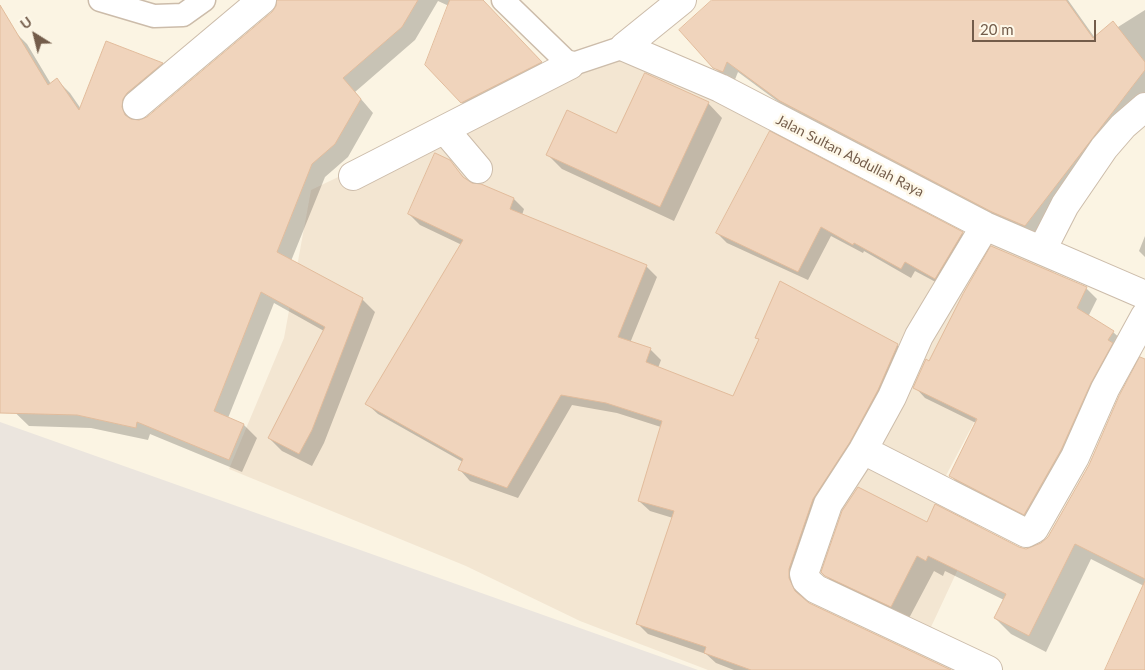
<!DOCTYPE html>
<style>
body{margin:0}
#map{position:relative;width:1145px;height:670px;overflow:hidden;background:#fbf4e3;font-family:Lato,sans-serif}
canvas{display:block}
.north{position:absolute;left:10px;top:10px;width:50px;height:50px;-webkit-text-stroke:4px #fef8e9;paint-order:stroke;rotate:324deg;font-size:14px;font-weight:700;line-height:20px;text-align:center;color:#735c4a}
.north::after{content:'';display:block;margin:auto;width:18px;height:22px;background:#735c4a;clip-path:polygon(50% 0,100% 100%,50% 72%,0 100%)}
.scale{position:absolute;left:972px;top:20px;width:124px;height:22px;box-sizing:border-box;border:2px solid #735c4a;border-top:0;padding-left:6px;font-size:15px;line-height:18px;white-space:nowrap;color:#735c4a;-webkit-text-stroke:4px #fef8e9;paint-order:stroke}
</style>
<div id="map">
<canvas width="1145" height="670"></canvas>
<div class="north">U</div>
<div class="scale">20 m</div>
</div>
<script>
const c = document.querySelector('canvas').getContext('2d');
c.lineJoin = 'round';
function fill(path, color) {
  c.fillStyle = color;
  c.fill(path, 'evenodd');
}
function strokePath(path, color, width, dash) {
  c.strokeStyle = color;
  c.lineWidth = width;
  c.lineCap = dash ? 'butt' : 'round';
  c.setLineDash(dash || []);
  c.stroke(path);
}
function label(font, color, halo, rows, align = 'center') {
  c.font = font + ' Lato,sans-serif';
  c.lineWidth = 5;
  c.setLineDash([]);
  c.textBaseline = 'middle';
  c.strokeStyle = halo;
  c.fillStyle = color;
  for (const [text, x, y, turn = 0] of rows) {
    c.save();
    c.translate(x, y);
    c.rotate((+turn || 0) * Math.PI / 180);
    c.textAlign = isNaN(turn) ? turn : align;
    if (halo) c.strokeText(text, 0, 0);
    c.fillText(text, 0, 0);
    c.restore();
  }
}
fill(new Path2D(`
 M 623,49 L 1058,263 L 941,485 L 987,507 L 924,642 L 980,670 L 708,670 L 580,621 L 466,566 L 229,469 L 284,338 L 311,190 L 571,66 Z`), '#f3e6d2');
fill(new Path2D(`
 M 0,422 L 698,670 L 0,670 Z`), '#ebe5de');
fill(new Path2D(`
 M 278,0 L 482,0 L 554,75 L 475,116 L 462,103 L 449,6 L 438,1 L 415,40 L 355,92 L 373,113 L 348,157 L 325,177 L 291,261 L 362,299 L 375,312 L 324,443 L 312,466 L 282,451 L 269,438 L 324,331 L 274,303 L 228,418 L 244,425 L 257,438 L 242,472 L 150,434 L 148,440 L 91,428 L 29,426 L 0,398 L 0,39 L 14,31 L 27,44 L 51,84 L 57,80 L 70,93 L 81,109 L 107,42 L 163,64 L 175,76 L 135,112 L 134,121 L 140,122 L 148,118 L 273,13 L 278,5 Z
 M 714,0 L 1068,0 L 1095,38 L 1118,27 L 1145,10 L 1145,95 L 1036,236 L 1004,223 L 792,112 L 738,72 L 734,82 L 726,79 L 714,67 Z
 M 708,103 L 722,118 L 674,221 L 562,169 L 547,154 L 616,135 Z
 M 770,133 L 962,233 L 972,243 L 945,287 L 915,271 L 911,278 L 864,251 L 863,253 L 831,236 L 808,280 L 727,243 L 717,233 Z
 M 449,161 L 468,182 L 514,199 L 524,209 L 522,215 L 646,266 L 657,277 L 630,343 L 650,349 L 661,360 L 658,368 L 734,398 L 760,340 L 757,337 L 781,283 L 897,345 L 908,356 L 799,590 L 801,597 L 809,604 L 948,670 L 734,670 L 716,663 L 706,654 L 648,634 L 637,623 L 673,518 L 650,511 L 639,501 L 661,427 L 617,413 L 572,405 L 518,498 L 470,481 L 460,470 L 463,462 L 378,414 L 367,404 L 462,245 L 420,225 L 409,214 Z
 M 1145,236 L 1145,257 L 1139,251 Z
 M 1086,288 L 1097,299 L 1088,317 L 1113,332 L 1124,342 L 1035,524 L 961,487 L 951,476 L 976,423 L 925,398 L 915,387 L 930,363 Z
 M 1145,361 L 1145,670 L 1106,670 L 1144,586 L 1091,559 L 1046,652 L 1011,634 L 995,618 L 1004,600 L 945,571 L 943,576 L 934,571 L 907,622 L 843,592 L 822,572 L 927,524 L 1026,550 L 1042,544 L 1049,538 L 1090,465 Z`), '#0003');
const building = new Path2D(`
 M 277,0 L 418,0 L 402,27 L 343,78 L 361,99 L 335,144 L 312,164 L 277,252 L 363,298 L 312,430 L 299,454 L 268,438 L 325,327 L 261,292 L 214,411 L 244,424 L 229,460 L 137,422 L 136,428 L 77,415 L 0,413 L 0,5 L 48,85 L 57,78 L 79,110 L 106,41 L 163,63 L 127,93 L 123,99 L 122,107 L 125,115 L 131,119 L 139,120 L 147,117 L 272,12 L 276,6 Z
 M 450,0 L 483,0 L 542,62 L 461,103 L 425,65 Z
 M 712,0 L 1066,0 L 1093,38 L 1113,21 L 1145,62 L 1145,70 L 1025,226 L 992,212 L 780,101 L 727,62 L 723,72 L 713,68 L 679,30 Z
 M 645,73 L 709,102 L 660,207 L 546,155 L 567,110 L 616,133 Z
 M 770,131 L 963,232 L 935,279 L 905,262 L 901,269 L 854,243 L 853,245 L 821,227 L 798,272 L 716,233 Z
 M 435,153 L 450,160 L 463,177 L 472,183 L 481,184 L 514,198 L 510,209 L 647,265 L 618,337 L 651,348 L 646,362 L 733,396 L 759,339 L 755,338 L 780,281 L 898,344 L 878,390 L 850,442 L 813,499 L 789,569 L 789,578 L 795,591 L 809,603 L 951,670 L 751,670 L 704,653 L 706,647 L 636,624 L 674,511 L 638,501 L 662,421 L 606,403 L 561,395 L 507,488 L 458,470 L 463,459 L 365,404 L 463,240 L 408,214 Z
 M 991,246 L 1087,287 L 1077,308 L 1114,331 L 1108,340 L 1113,343 L 1091,383 L 1061,450 L 1024,515 L 949,476 L 977,419 L 913,388 L 926,359 L 929,361 L 963,294 Z
 M 1140,357 L 1145,359 L 1145,579 L 1075,544 L 1029,636 L 994,618 L 1006,594 L 928,556 L 926,561 L 917,556 L 891,607 L 825,576 L 821,572 L 842,511 L 858,487 L 927,522 L 935,504 L 1019,547 L 1026,549 L 1041,543 L 1048,537 L 1089,465 L 1119,396 Z
 M 1145,581 L 1145,670 L 1105,670 Z`);
fill(building, '#f0d4bc');
strokePath(building, '#e2bc9c', 1);
const service = new Path2D(`
 M 100,0 L 154,16 L 183,15 L 204,0
 M 503,0 L 570,65 L 624,47`);
const minor = new Path2D(`
 M 682,0 L 624,47 L 720,88 L 985,226 L 1145,295
 M 137,105 L 262,0
 M 445,130 L 478,169
 M 353,176 L 570,65
 M 1042,250 L 1065,205 L 1104,148 L 1123,126 L 1145,107
 M 863,450 L 892,397 L 919,336 L 985,226
 M 988,670 L 816,589 L 806,580 L 804,574 L 828,504 L 863,450 L 1026,533 L 1034,529 L 1075,457 L 1105,389 L 1145,316`);
strokePath(service, '#ccbcaa', 25);
strokePath(minor, '#ccbcaa', 30);
strokePath(service, '#fff', 22);
strokePath(minor, '#fff', 28);
label('14px', '#735c4a', '#fef8e9', [
 ["Jalan Sultan Abdullah Raya",850,156,27]
]);
</script>
